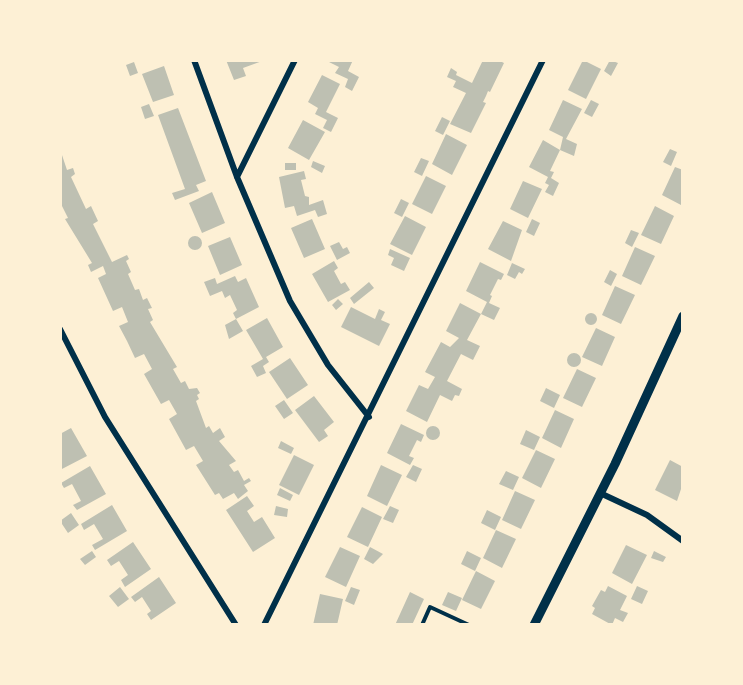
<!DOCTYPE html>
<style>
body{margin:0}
#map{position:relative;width:743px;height:685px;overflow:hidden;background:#fdf0d5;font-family:"Fira Sans Condensed",sans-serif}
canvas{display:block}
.frame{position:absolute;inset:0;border:62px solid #fdf0d5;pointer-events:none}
</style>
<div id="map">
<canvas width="743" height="685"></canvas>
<div class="frame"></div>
</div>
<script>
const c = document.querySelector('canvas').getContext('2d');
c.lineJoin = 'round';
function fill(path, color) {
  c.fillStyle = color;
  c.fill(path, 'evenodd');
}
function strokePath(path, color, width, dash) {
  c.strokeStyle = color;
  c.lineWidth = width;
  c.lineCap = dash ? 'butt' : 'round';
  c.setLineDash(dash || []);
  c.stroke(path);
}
fill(new Path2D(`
 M 226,60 L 265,60 L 243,68 L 246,76 L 234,80 Z
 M 330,60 L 353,60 L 348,71 L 359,77 L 352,91 L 345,87 L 348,79 L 335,73 L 339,67 L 329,62 Z
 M 483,60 L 498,60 L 504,63 L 490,92 L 488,91 L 486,96 L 483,102 L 486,103 L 471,133 L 450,124 L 466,93 L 453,87 L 456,81 L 447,77 L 451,68 L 457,72 L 456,75 L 472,83 Z
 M 583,60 L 601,69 L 586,99 L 568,90 Z
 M 610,60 L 618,63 L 611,76 L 604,71 Z
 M 134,62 L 138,73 L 130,76 L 126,65 Z
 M 164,66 L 174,95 L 153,102 L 142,74 Z
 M 322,75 L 340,84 L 326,112 L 338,118 L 331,132 L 323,128 L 327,120 L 315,114 L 318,108 L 308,102 Z
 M 563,100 L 582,109 L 566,139 L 577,144 L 574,156 L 560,150 L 563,137 L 549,130 Z
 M 591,100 L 599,104 L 592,117 L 584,113 Z
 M 149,104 L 154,116 L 145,119 L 141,107 Z
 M 178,108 L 206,181 L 196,185 L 199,191 L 175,200 L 172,193 L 185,189 L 158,115 Z
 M 442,117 L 450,121 L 443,135 L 435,131 Z
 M 303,120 L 325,132 L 309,160 L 288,148 Z
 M 446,134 L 467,145 L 452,175 L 432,164 Z
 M 543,140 L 560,150 L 550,171 L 554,172 L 551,178 L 559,183 L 553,196 L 545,192 L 549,185 L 545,183 L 548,177 L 529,167 Z
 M 60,149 L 67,170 L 73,168 L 75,174 L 71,177 L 86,209 L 91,206 L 98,221 L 93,224 L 112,262 L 127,255 L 129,259 L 126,261 L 131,272 L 128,274 L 135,290 L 139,289 L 143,300 L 147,298 L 152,308 L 148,309 L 153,320 L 150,322 L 177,367 L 173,369 L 181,383 L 185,381 L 189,389 L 197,388 L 200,393 L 197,395 L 199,399 L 196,401 L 206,428 L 209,426 L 213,433 L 220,428 L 225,437 L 219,441 L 236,461 L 229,465 L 234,472 L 238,470 L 244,481 L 249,478 L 251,481 L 244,485 L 248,491 L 238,499 L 234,493 L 223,499 L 219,493 L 215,495 L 196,465 L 203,461 L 194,446 L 186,450 L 169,419 L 177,414 L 169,400 L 161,404 L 144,374 L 152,369 L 144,354 L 135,358 L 127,341 L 119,326 L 128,322 L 122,307 L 113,311 L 98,278 L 106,274 L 103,266 L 91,272 L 88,265 L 92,263 L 65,219 L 68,218 L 60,202 Z
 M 670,149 L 677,152 L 671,166 L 663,162 Z
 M 421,158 L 429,161 L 422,176 L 414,172 Z
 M 313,161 L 325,166 L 322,173 L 311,167 Z
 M 285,163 L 296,163 L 296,170 L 285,170 Z
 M 675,167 L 683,170 L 681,205 L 662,195 Z
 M 304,171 L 306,179 L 301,180 L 305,196 L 309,197 L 309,205 L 323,200 L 327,214 L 318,217 L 315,210 L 297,216 L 294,206 L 285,208 L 279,177 Z
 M 426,176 L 446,186 L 432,214 L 412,204 Z
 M 523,181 L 542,189 L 528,218 L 510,209 Z
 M 212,192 L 225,223 L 202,233 L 189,203 Z
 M 401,199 L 409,203 L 402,217 L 394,213 Z
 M 655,206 L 674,216 L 661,244 L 641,235 Z
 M 405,216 L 426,227 L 412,255 L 390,244 Z
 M 312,219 L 325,249 L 304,258 L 291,228 Z
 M 532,219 L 540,223 L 534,236 L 526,232 Z
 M 503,221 L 522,230 L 511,261 L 488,249 Z
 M 631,230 L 639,233 L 632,247 L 625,243 Z
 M188 243a7 7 0 1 1 14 0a7 7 0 1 1-14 0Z
 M 230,237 L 242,265 L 220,275 L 208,246 Z
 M 339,242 L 343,249 L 347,247 L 350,253 L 337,260 L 330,246 Z
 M 635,247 L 655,256 L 641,285 L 622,276 Z
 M 390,249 L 410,258 L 404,271 L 391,265 L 394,258 L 388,255 Z
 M 334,261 L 338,268 L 334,271 L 341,284 L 345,282 L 350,290 L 328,302 L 312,274 Z
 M 480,262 L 504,274 L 501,280 L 498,279 L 490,295 L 492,296 L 489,303 L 500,308 L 494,320 L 481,314 L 487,302 L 466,291 Z
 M 512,263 L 525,269 L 522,274 L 519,272 L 515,279 L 507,275 Z
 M 610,270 L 617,274 L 611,286 L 604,282 Z
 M 235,276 L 238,282 L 246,278 L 259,307 L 236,319 L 233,313 L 237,310 L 230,295 L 225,298 L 222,291 L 210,296 L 204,282 L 215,278 L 217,284 Z
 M 369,282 L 374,288 L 354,304 L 350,298 Z
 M 615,286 L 635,295 L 621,324 L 602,315 Z
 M 338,299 L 343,304 L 336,310 L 332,305 Z
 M 460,303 L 481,314 L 467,340 L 480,346 L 473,360 L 461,354 L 447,381 L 462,389 L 459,396 L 455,395 L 452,401 L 440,395 L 427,422 L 406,411 L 419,385 L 428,389 L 435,377 L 425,372 L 441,342 L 450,347 L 459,338 L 446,331 Z
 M 351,307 L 375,319 L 379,309 L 385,312 L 381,320 L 390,324 L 379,346 L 341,327 Z
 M585 319a6 6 0 1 1 12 0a6 6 0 1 1-12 0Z
 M 267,318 L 283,347 L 266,357 L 269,362 L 263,366 L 266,373 L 257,377 L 251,366 L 263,359 L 246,330 Z
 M 236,319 L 243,331 L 229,339 L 225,325 Z
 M 596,328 L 615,337 L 602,366 L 582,357 Z
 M567 360a7 7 0 1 1 14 0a7 7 0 1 1-14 0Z
 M 290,358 L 308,385 L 287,399 L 269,372 Z
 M 577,369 L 596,378 L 582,407 L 563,398 Z
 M 546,388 L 560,395 L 554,408 L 540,401 Z
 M 314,396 L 334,422 L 324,430 L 328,436 L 319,442 L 295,410 Z
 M 284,400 L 293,413 L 284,419 L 275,406 Z
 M 555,410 L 574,419 L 561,448 L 542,438 Z
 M 401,424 L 424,435 L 421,442 L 417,440 L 409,456 L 414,458 L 410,465 L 387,453 Z
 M426 433a7 7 0 1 1 14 0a7 7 0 1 1-14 0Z
 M 71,428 L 87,456 L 60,470 L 60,434 Z
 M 526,430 L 540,437 L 534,450 L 520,444 Z
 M 281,441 L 294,448 L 291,454 L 278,448 Z
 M 536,450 L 555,459 L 541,488 L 522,478 Z
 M 294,455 L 314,465 L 299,495 L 279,485 Z
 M 670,460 L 683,467 L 683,483 L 677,501 L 655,490 Z
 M 381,465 L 402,475 L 387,506 L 367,496 Z
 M 413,465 L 422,469 L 416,482 L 406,477 Z
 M 90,466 L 106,494 L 77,510 L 73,505 L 81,501 L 72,484 L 64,488 L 61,483 Z
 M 506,471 L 519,477 L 513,490 L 499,484 Z
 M 280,488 L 293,495 L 290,501 L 277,495 Z
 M 515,491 L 535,500 L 521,529 L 502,520 Z
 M 247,496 L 254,506 L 247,511 L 254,522 L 262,517 L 275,538 L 253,552 L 226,510 Z
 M 112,505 L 127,531 L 95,550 L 92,545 L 103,539 L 94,524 L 84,530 L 81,524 Z
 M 276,506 L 288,509 L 287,517 L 274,515 Z
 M 390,506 L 399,510 L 393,523 L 383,519 Z
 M 362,507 L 382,517 L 368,547 L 347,537 Z
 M 487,510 L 501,517 L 495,530 L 481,523 Z
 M 71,513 L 79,525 L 68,533 L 60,521 Z
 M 496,530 L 516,539 L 502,568 L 483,558 Z
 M 133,542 L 151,569 L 125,587 L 121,580 L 128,575 L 119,561 L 111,566 L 107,560 Z
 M 626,545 L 647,555 L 632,584 L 612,573 Z
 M 340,547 L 360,556 L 346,587 L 325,577 Z
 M 370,547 L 383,554 L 373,564 L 364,559 Z
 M 92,551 L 96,557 L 85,565 L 80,559 Z
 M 467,551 L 481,558 L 475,571 L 461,564 Z
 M 654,551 L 666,557 L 663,562 L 651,558 Z
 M 476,571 L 495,581 L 481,609 L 462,600 Z
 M 159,577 L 176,603 L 151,620 L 147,614 L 151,611 L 142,597 L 135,602 L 131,597 Z
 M 608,586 L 627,596 L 620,610 L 628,613 L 623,622 L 615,618 L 612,625 L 592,614 L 595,608 L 592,606 L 601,590 L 605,592 Z
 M 637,586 L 648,591 L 642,604 L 631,599 Z
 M 120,587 L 129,599 L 118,607 L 109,596 Z
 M 351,587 L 360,590 L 354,605 L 345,601 Z
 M 410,592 L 424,599 L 412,625 L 395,625 Z
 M 448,592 L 462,598 L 456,611 L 442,605 Z
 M 320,594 L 343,599 L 337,625 L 313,625 Z`), '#bec0b2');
strokePath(new Path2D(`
 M 422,625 L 430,607 L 469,625`), '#003049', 4);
strokePath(new Path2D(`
 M 194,60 L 237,177 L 290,301 L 328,365 L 369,417
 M 237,177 L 295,60
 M 60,329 L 105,417 L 236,625
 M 600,493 L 647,515 L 683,541
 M 264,625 L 543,60`), '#003049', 6);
strokePath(new Path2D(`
 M 534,625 L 615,464 L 683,316`), '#003049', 9);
</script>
